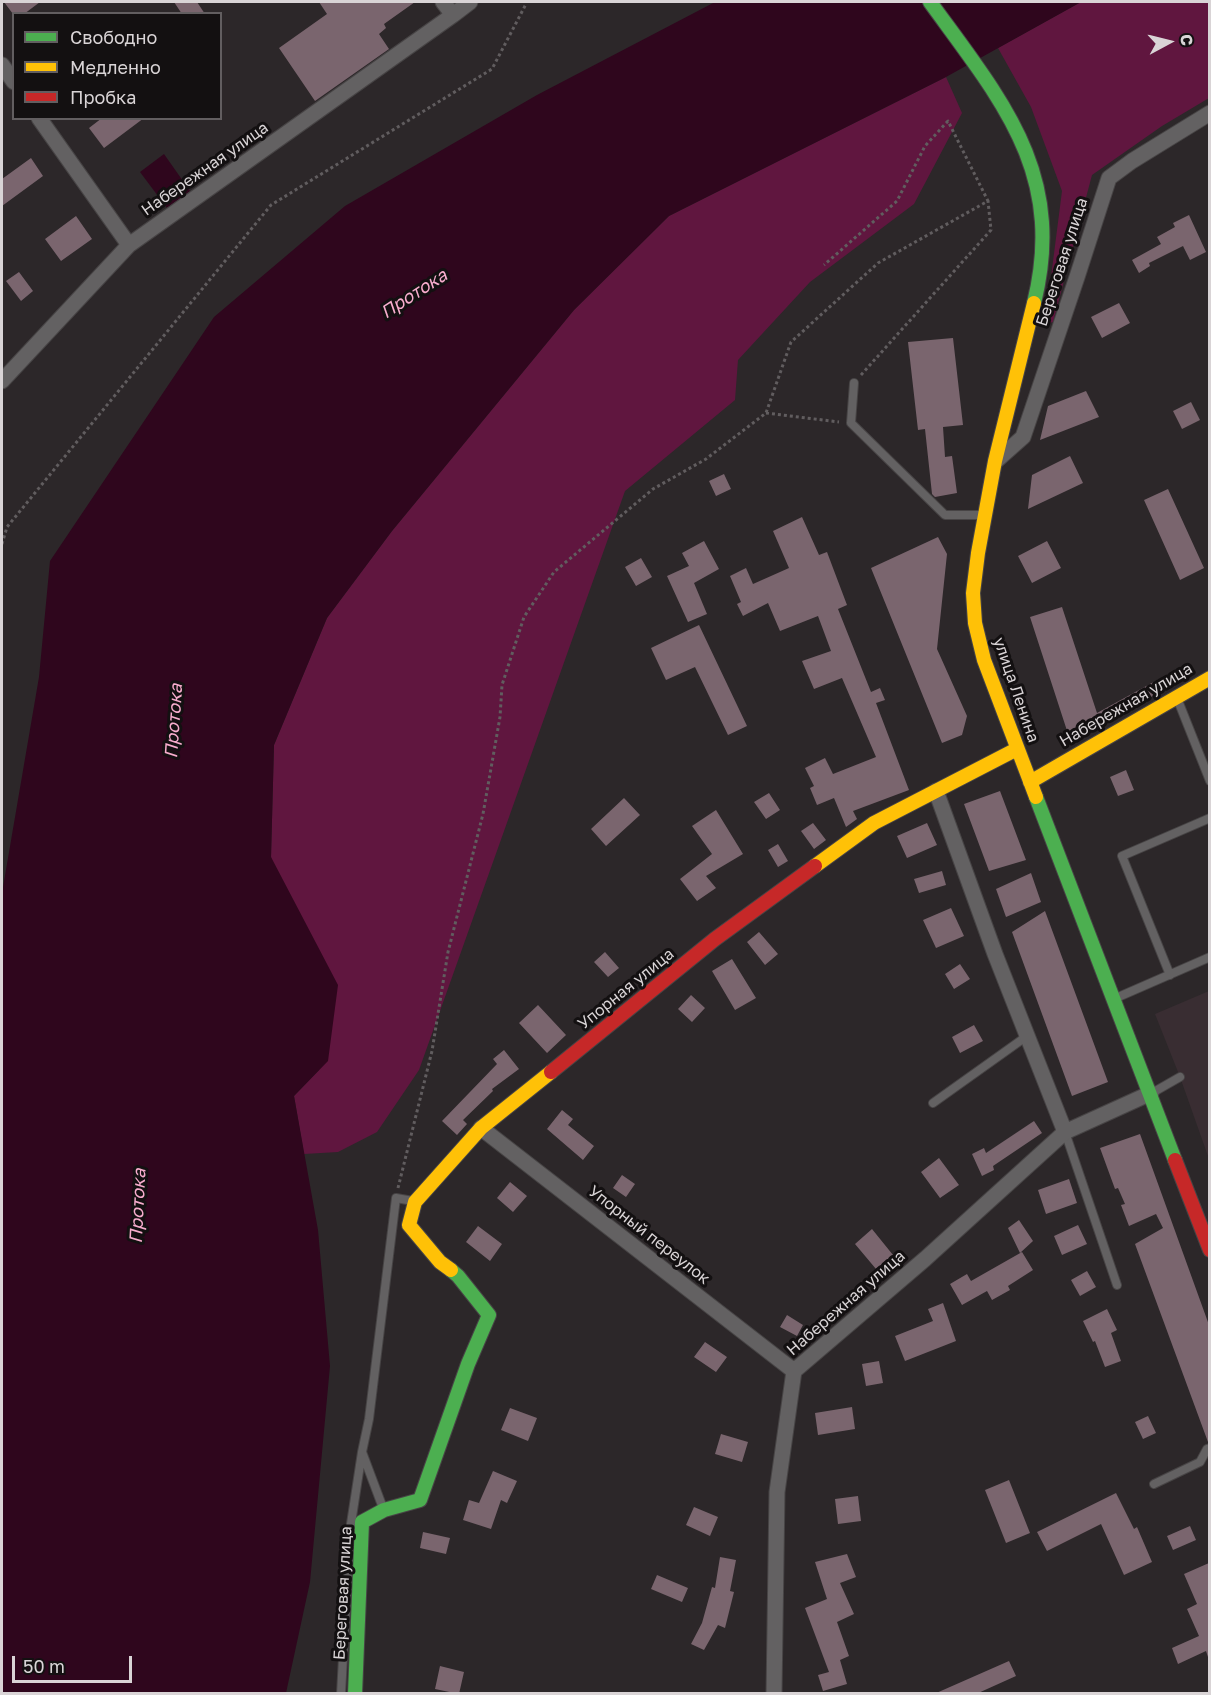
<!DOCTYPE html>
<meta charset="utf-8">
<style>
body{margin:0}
#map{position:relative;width:1211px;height:1695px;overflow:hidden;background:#2c2729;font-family:"Golos Text",sans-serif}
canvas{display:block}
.frame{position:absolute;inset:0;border:3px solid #d9d4d6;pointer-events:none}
.legend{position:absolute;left:12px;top:12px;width:210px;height:108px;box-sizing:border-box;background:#131011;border:2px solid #625e60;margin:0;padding:8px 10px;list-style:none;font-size:18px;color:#d9d4d6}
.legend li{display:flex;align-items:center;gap:12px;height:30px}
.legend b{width:30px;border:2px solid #625e60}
.north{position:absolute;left:1139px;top:12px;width:60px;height:60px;-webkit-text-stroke:4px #131011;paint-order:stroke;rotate:83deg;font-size:16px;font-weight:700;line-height:24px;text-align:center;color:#d9d4d6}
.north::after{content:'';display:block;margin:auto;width:21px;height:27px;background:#d9d4d6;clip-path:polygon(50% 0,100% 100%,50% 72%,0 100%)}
.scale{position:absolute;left:12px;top:1656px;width:120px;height:27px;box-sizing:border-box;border:3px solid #d9d4d6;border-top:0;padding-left:8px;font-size:18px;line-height:21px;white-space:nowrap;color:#d9d4d6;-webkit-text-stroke:4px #131011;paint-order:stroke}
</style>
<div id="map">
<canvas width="1211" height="1695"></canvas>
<div class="frame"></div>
<ul class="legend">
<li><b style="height:8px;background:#4caf50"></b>Свободно</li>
<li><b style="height:8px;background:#ffc107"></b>Медленно</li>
<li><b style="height:8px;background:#c62828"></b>Пробка</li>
</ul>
<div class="north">С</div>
<div class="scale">50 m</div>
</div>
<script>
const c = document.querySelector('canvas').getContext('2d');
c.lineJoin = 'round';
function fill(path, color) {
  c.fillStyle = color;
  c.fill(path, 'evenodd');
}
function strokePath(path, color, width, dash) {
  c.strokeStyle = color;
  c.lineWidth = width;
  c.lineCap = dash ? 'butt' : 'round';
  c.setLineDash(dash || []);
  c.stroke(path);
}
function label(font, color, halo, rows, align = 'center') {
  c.font = font + ' "Golos Text",sans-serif';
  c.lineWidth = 6;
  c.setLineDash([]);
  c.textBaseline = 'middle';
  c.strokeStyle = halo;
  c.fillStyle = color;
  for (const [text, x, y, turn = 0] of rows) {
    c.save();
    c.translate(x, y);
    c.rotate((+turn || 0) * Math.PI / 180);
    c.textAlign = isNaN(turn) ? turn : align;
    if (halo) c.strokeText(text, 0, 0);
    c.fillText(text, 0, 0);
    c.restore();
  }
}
fill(new Path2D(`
 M 1209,991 L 1209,1159 L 1180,1077 L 1155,1014 Z`), '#392d32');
fill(new Path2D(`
 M 1081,2 L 1209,2 L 1209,98 L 1162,126 L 1092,175 L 1053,322 L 1045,324 L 1062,191 L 1031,107 L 998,48 Z
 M 946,77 L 962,113 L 914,204 L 810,282 L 738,360 L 735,400 L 625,491 L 419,1070 L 377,1132 L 338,1152 L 304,1154 L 294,1096 L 319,1070 L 271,857 L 274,745 L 327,618 L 392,531 L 574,310 L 669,216 Z`), '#60163f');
fill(new Path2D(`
 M 715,2 L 1081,2 L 946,77 L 669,216 L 574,310 L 392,531 L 327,618 L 274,745 L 271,857 L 338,985 L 328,1061 L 294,1096 L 318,1230 L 330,1366 L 310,1582 L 286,1693 L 2,1694 L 2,893 L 39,677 L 50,561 L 214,317 L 345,206 L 537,95 Z
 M 164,154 L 190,191 L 167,208 L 140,172 Z`), '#2f061d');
fill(new Path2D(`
 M 4,2 L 40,2 L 24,14 L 13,14 Z
 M 174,2 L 197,2 L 205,14 L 182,14 Z
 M 319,2 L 415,2 L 384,24 L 386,28 L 379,34 L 389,49 L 315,101 L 279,48 L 327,14 Z
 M 102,118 L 144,118 L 104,148 L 89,128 Z
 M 31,158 L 43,176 L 2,206 L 2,179 Z
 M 1189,215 L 1206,252 L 1190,260 L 1183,246 L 1149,263 L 1150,266 L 1139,273 L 1132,260 L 1161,244 L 1157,237 L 1175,227 L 1173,223 Z
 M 76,216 L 92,239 L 61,261 L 45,239 Z
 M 19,272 L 33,291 L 21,301 L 6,281 Z
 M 1119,303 L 1130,323 L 1102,338 L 1091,317 Z
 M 953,338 L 963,425 L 943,427 L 945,457 L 952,456 L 957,493 L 935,497 L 932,494 L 925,429 L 918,430 L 908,342 Z
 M 1086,391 L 1099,417 L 1040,440 L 1048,406 Z
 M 1191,402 L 1200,420 L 1182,429 L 1173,411 Z
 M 1070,456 L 1083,483 L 1028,509 L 1032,475 Z
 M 724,474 L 731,489 L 716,496 L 709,481 Z
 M 1168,489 L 1204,568 L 1180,580 L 1144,500 Z
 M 802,517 L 819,555 L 827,552 L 833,568 L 847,605 L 838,609 L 871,692 L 880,688 L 885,700 L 876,703 L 909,790 L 853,811 L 857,819 L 846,827 L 834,798 L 817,805 L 810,788 L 814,786 L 805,768 L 825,758 L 833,774 L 876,757 L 842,678 L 814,689 L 802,661 L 831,651 L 818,616 L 780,631 L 768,603 L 743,616 L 737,604 L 741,602 L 730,576 L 746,568 L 753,584 L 789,568 L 773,531 Z
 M 938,537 L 947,554 L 937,649 L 967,716 L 962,735 L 942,743 L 871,568 Z
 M 704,541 L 719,569 L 694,583 L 707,614 L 688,622 L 667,576 L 689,566 L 682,553 Z
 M 1047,541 L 1061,568 L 1032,583 L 1018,556 Z
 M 641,558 L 652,577 L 636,586 L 625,567 Z
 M 1062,607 L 1097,713 L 1159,679 L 1165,689 L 1071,743 L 1030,617 Z
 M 699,625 L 747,726 L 728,735 L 695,667 L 666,680 L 651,648 Z
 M 1126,770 L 1134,790 L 1118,796 L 1110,777 Z
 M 1000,791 L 1026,860 L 989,871 L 964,804 Z
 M 769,793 L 780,810 L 766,819 L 754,802 Z
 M 624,798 L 640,815 L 606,846 L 591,829 Z
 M 716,810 L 743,854 L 706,876 L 716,888 L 697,901 L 680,879 L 712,854 L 692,826 Z
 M 813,823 L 826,840 L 814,849 L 801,831 Z
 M 927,823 L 937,845 L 907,858 L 897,836 Z
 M 778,844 L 788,861 L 778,867 L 768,850 Z
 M 942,871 L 946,885 L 919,893 L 914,879 Z
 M 1031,873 L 1041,902 L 1006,917 L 996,889 Z
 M 951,908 L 964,936 L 936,948 L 923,920 Z
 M 1045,911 L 1108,1082 L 1072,1096 L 1012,932 Z
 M 759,932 L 778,954 L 765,965 L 747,942 Z
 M 605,952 L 619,968 L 608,977 L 594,962 Z
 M 732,959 L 756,998 L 735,1010 L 712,971 Z
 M 960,964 L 970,979 L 954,989 L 945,974 Z
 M 691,995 L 705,1008 L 692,1022 L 678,1009 Z
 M 538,1005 L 566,1035 L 547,1053 L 519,1023 Z
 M 974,1025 L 983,1041 L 960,1053 L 952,1037 Z
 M 504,1050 L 519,1069 L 492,1089 L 493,1091 L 463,1120 L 467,1124 L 457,1135 L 442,1121 L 497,1064 L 493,1059 Z
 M 562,1110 L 573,1119 L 568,1125 L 594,1146 L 583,1160 L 547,1129 Z
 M 1034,1121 L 1042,1133 L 993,1166 L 994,1170 L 982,1176 L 972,1154 L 984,1148 L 986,1153 Z
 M 1140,1134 L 1209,1325 L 1209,1442 L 1208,1442 L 1135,1244 L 1163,1228 L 1156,1214 L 1129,1226 L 1121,1205 L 1125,1204 L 1118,1188 L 1115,1189 L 1100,1148 Z
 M 939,1158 L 959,1185 L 940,1198 L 921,1172 Z
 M 622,1175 L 635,1184 L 626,1197 L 613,1188 Z
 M 1069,1179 L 1077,1203 L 1046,1214 L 1038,1190 Z
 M 510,1182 L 527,1196 L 513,1212 L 497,1198 Z
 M 1019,1220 L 1033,1241 L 1020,1253 L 1008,1228 Z
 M 1078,1225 L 1087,1244 L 1062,1255 L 1054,1236 Z
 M 478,1226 L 502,1244 L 490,1261 L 466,1242 Z
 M 872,1229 L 893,1255 L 876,1269 L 855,1244 Z
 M 1022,1252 L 1033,1270 L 1008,1286 L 1010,1290 L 992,1300 L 987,1291 L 962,1305 L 950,1284 L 967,1274 L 971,1281 Z
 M 1087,1271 L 1096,1287 L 1080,1296 L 1071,1280 Z
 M 943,1303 L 956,1341 L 905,1361 L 895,1336 L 933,1321 L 928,1309 Z
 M 1107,1309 L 1117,1330 L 1111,1333 L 1121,1361 L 1105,1367 L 1095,1341 L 1093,1342 L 1083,1321 Z
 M 787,1315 L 803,1325 L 797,1336 L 780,1327 Z
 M 705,1342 L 727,1357 L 716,1372 L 694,1357 Z
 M 879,1361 L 883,1383 L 866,1386 L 862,1364 Z
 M 852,1407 L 855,1429 L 818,1435 L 815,1413 Z
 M 510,1408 L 537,1418 L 528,1441 L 501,1430 Z
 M 1148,1416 L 1156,1433 L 1143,1439 L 1135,1422 Z
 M 721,1434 L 748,1442 L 742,1462 L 715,1454 Z
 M 493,1471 L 517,1481 L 507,1503 L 501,1500 L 491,1529 L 463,1520 L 469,1500 L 479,1503 Z
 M 1009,1480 L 1030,1533 L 1006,1543 L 985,1490 Z
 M 1116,1493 L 1134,1529 L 1137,1527 L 1152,1562 L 1124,1575 L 1101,1524 L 1047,1551 L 1037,1532 Z
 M 858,1496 L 861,1521 L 838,1524 L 835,1499 Z
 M 694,1507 L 718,1517 L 710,1536 L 686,1525 Z
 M 1190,1526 L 1196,1540 L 1173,1550 L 1167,1536 Z
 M 423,1532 L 450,1538 L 446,1554 L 420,1548 Z
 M 847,1554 L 856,1577 L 840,1583 L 854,1614 L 837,1622 L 849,1656 L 840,1660 L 847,1684 L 823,1691 L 818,1675 L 829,1672 L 805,1608 L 827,1599 L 815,1562 Z
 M 720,1557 L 736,1560 L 730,1591 L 734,1592 L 725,1628 L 718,1625 L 704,1650 L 691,1644 L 702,1623 L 712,1587 L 715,1588 Z
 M 1209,1563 L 1209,1660 L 1206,1651 L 1178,1664 L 1172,1648 L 1199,1636 L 1187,1609 L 1197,1604 L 1184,1574 Z
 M 657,1575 L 688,1588 L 682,1602 L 651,1589 Z
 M 1009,1661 L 1016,1676 L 976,1694 L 934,1694 Z
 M 440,1666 L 464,1672 L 459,1694 L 435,1689 Z`), '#7a656e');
const lane = new Path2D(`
 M 854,383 L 851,423 L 945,515 L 982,515
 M 1177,698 L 1210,781
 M 1170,975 L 1122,856 L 1210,818
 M 1116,998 L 1210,957
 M 1152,1093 L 1180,1077
 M 933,1103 L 1027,1036
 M 1065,1132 L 1117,1285
 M 362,1452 L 369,1419 L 396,1198 L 413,1201
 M 1154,1484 L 1200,1462 L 1207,1449 L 1210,1448
 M 341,1694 L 350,1530 L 362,1452 L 383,1508`);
const street = new Path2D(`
 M 443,2 L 453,15 L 470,2
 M 2,65 L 14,82
 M 39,118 L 129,245
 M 2,381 L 129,245 L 453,15
 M 996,461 L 1023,437 L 1077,277 L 1109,178 L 1132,161 L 1210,113
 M 936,791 L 995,954 L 1065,1132
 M 481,1128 L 794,1371
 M 774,1694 L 777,1492 L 794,1371 L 925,1259 L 1065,1132 L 1151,1093`);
const fast = new Path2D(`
 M 930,2 C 1002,101 1066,173 1034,303
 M 1036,797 L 1175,1160
 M 355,1694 L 362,1522 L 384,1510 L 420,1500 L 468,1364 L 489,1315 L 458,1276 L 451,1270`);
const slow = new Path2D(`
 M 1034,303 L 995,461 L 978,553 L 973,593 L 975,623 L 984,660 L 1036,797
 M 1030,782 L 1210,678
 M 815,866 L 874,823 L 1017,749
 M 451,1270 L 440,1262 L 409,1225 L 415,1202 L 481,1128 L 551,1072`);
const jam = new Path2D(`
 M 551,1072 L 715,939 L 815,866
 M 1175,1160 L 1210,1250`);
strokePath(lane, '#474445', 10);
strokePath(street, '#474445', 17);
strokePath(fast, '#474445', 16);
strokePath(slow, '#474445', 16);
strokePath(jam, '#474445', 16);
strokePath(new Path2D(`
 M 861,375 L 991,230 L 988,201
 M 766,413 L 839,422
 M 2,544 L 7,527 L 271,205 L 492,69 L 526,4
 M 398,1188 L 432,1051 L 448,952 L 483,814 L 500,717 L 502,685 L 524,617 L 554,572 L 653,489 L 706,459 L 766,413 L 791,342 L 878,263 L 988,201 L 948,121 L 925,146 L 897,201 L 824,265`), '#615d5f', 3, [3, 3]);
strokePath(lane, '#636162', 8);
strokePath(street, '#636162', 15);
strokePath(fast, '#4caf50', 14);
strokePath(slow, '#ffc107', 14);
strokePath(jam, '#c62828', 14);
label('16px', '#d9d4d6', '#131011', [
 ["Набережная улица",205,169,-35],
 ["Береговая улица",1062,262,-72],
 ["улица Ленина",1016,690,71],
 ["Набережная улица",1126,705,-30],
 ["Упорная улица",626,989,-39],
 ["Упорный переулок",649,1235,38],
 ["Набережная улица",846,1303,-41],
 ["Береговая улица",343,1593,-87]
]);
label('italic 18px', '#f7accd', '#131011', [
 ["Протока",414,294,-33],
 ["Протока",174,721,-86],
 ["Протока",138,1206,-87]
]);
</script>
